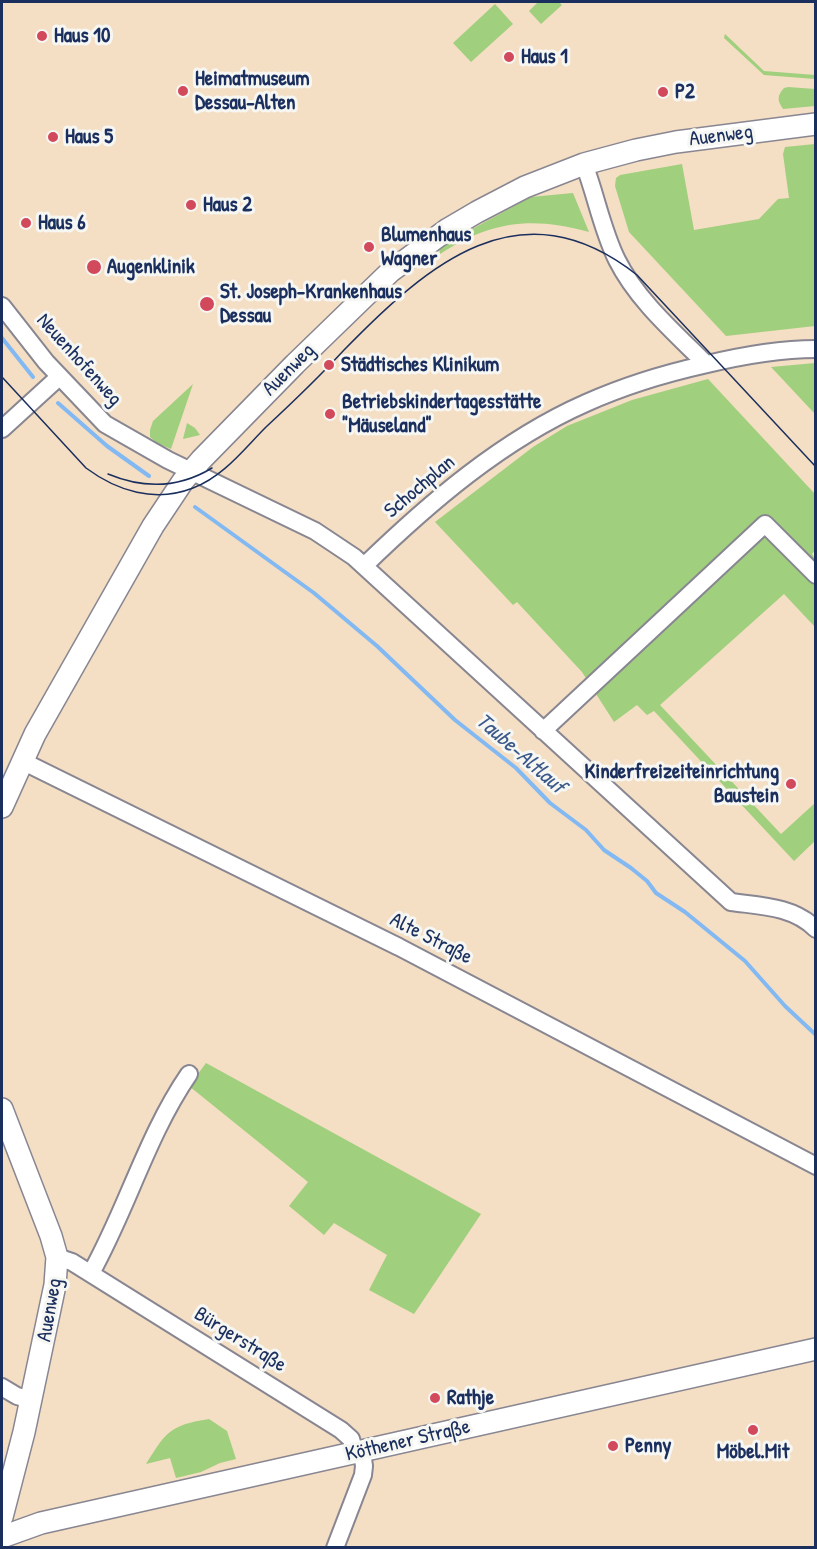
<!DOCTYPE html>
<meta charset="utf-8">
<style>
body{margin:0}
#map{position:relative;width:817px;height:1549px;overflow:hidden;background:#f4dec4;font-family:"Patrick Hand",sans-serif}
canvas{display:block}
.frame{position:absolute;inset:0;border:3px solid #1b2f5e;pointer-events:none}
</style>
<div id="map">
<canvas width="817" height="1549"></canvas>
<div class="frame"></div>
</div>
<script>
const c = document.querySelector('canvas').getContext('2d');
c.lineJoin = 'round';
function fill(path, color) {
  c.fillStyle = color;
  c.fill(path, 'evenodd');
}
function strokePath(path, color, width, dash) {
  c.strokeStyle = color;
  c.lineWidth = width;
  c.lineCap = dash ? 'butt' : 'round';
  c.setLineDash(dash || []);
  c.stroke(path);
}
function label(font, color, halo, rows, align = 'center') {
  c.font = font + ' "Patrick Hand",sans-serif';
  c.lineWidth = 6;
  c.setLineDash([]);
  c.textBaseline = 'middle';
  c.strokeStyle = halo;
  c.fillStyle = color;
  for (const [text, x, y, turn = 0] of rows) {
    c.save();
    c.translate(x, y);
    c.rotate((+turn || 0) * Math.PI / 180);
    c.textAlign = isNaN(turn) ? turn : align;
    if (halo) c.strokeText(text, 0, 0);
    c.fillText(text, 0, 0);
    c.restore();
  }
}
fill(new Path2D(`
 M 538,2 L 559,2 L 562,5 L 541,24 L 529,11 Z
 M 495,4 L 513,24 L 471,62 L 453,43 Z
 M 725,34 L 764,71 L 815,75 L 815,79 L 764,75 L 724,38 Z
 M 788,87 L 815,89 L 815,106 L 783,109 C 777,100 777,96 784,88 Z
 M 815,144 L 815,326 L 726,336 L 629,232 L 615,186 L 616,178 L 620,175 L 682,164 L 694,230 L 759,219 L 778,199 L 789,198 L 783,154 L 785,147 Z
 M 573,193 L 589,232 C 532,216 490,221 440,254 L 439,247 L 531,197 Z
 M 815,363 L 816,363 L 815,414 L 771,367 Z
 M 708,379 L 815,494 L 815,550 L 812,554 L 815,559 L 815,627 L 784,594 L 660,705 L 781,834 L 815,803 L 815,841 L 794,861 L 654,711 L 647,715 L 637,705 L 614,722 L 582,672 L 517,602 L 513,605 L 435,522 L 533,447 L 567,426 L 632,400 Z
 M 193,384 L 171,449 L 157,443 L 150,437 L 150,430 L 153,421 Z
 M 187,423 L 195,428 L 200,435 L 183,439 Z
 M 206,1063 L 481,1214 L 414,1314 L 369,1290 L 387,1255 L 334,1223 L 324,1235 L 289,1206 L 308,1182 L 189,1086 Z
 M 209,1419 L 227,1431 L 236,1459 L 220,1463 L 201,1472 L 176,1478 L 170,1458 L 146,1464 C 166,1432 170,1425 209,1419 Z`), '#a0cf7d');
strokePath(new Path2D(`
 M 2,338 L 33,377
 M 58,403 L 107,446 L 149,476
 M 195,507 L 314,593 L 377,646 L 455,720 L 516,768 L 550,803 L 586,830 L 604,850 L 631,868 L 647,881 L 656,893 L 685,912 L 745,961 L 785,1006 L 816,1035`), '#83b9f2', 4);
const minor = new Path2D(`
 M 584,164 C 596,195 602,230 617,260 C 637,300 674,332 706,364
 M 2,306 L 46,362 L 105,424 L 168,460 L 315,531 L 354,557 L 731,902 C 760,906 793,906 816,929
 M 2,429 L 59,377
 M 364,566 C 429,503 502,440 586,403 C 624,386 663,374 703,365 C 740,356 777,349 816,349
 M 543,731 L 765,524 L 816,575
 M 22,761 L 399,947 L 816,1166
 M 57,1257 L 72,1262 L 341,1430 L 351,1439 L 355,1453
 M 91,1273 C 127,1209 147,1135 189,1074
 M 2,1387 L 17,1396 L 31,1400
 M 335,1548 L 363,1475 L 364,1466 L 362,1452`);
const major = new Path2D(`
 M 2,807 L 35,734 L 153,526 L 183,481 L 201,460 L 295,364 L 391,271 L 448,229 L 477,212 L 525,187 L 584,164 L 636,150 L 676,142 L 816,124
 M 2,1109 L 51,1236 L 57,1257 L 55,1285 L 24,1432 L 2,1517
 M 2,1537 L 41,1523 L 816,1349`);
strokePath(minor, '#888691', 20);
strokePath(major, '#888691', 24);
strokePath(minor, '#fff', 16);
strokePath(major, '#fff', 21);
strokePath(new Path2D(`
 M 2,377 L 86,468 C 117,491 155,503 193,488 C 223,477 244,449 266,427 C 293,402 319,377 344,350 C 428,264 520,183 637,275 L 816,467
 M 108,474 C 144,489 179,488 212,468`), '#1b2f5e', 1.5);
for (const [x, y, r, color] of [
 [42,36,6,"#d1495b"],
 [509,57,6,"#d1495b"],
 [183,91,6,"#d1495b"],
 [663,92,6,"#d1495b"],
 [53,137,6,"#d1495b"],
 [191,205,6,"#d1495b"],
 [26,223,6,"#d1495b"],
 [369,247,6,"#d1495b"],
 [94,267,8,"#d1495b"],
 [207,304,8,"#d1495b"],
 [329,365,6,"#d1495b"],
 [330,414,6,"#d1495b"],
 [791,784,6,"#d1495b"],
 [435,1398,6,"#d1495b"],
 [753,1430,6,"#d1495b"],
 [613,1446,6,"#d1495b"]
]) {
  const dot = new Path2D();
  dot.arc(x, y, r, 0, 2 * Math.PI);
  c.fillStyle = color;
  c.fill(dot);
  strokePath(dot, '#f6f6f2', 2);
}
label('bold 21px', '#1b2f5e', '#f6f6f2', [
 ["Haus 10",54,36],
 ["Haus 1",521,57],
 ["Heimatmuseum",195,79],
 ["Dessau-Alten",195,103],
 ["P2",675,92],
 ["Haus 5",65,137],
 ["Haus 2",203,205],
 ["Haus 6",38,223],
 ["Blumenhaus",381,235],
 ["Wagner",381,259],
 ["Augenklinik",107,267],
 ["St. Joseph-Krankenhaus",220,292],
 ["Dessau",220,316],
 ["Städtisches Klinikum",341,365],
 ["Betriebskindertagesstätte",342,402],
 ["\"Mäuseland\"",342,426],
 ["Kinderfreizeiteinrichtung",779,772,"right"],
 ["Baustein",779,796,"right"],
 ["Rathje",447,1398],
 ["Penny",625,1446],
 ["Möbel.Mit",753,1452,"center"]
], 'left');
label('21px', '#1b2f5e', '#f6f6f2', [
 ["Auenweg",721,136,-7],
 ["Neuenhofenweg",79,360,48],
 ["Auenweg",289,370,-45],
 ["Schochplan",420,487,-40],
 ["Alte Straße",431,939,27],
 ["Auenweg",50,1310,-80],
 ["Bürgerstraße",240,1340,32],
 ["Köthener Straße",408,1441,-13]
]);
label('italic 22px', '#3a588a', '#f6f6f2', [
 ["Taube-Altlauf",520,754,41]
]);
</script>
